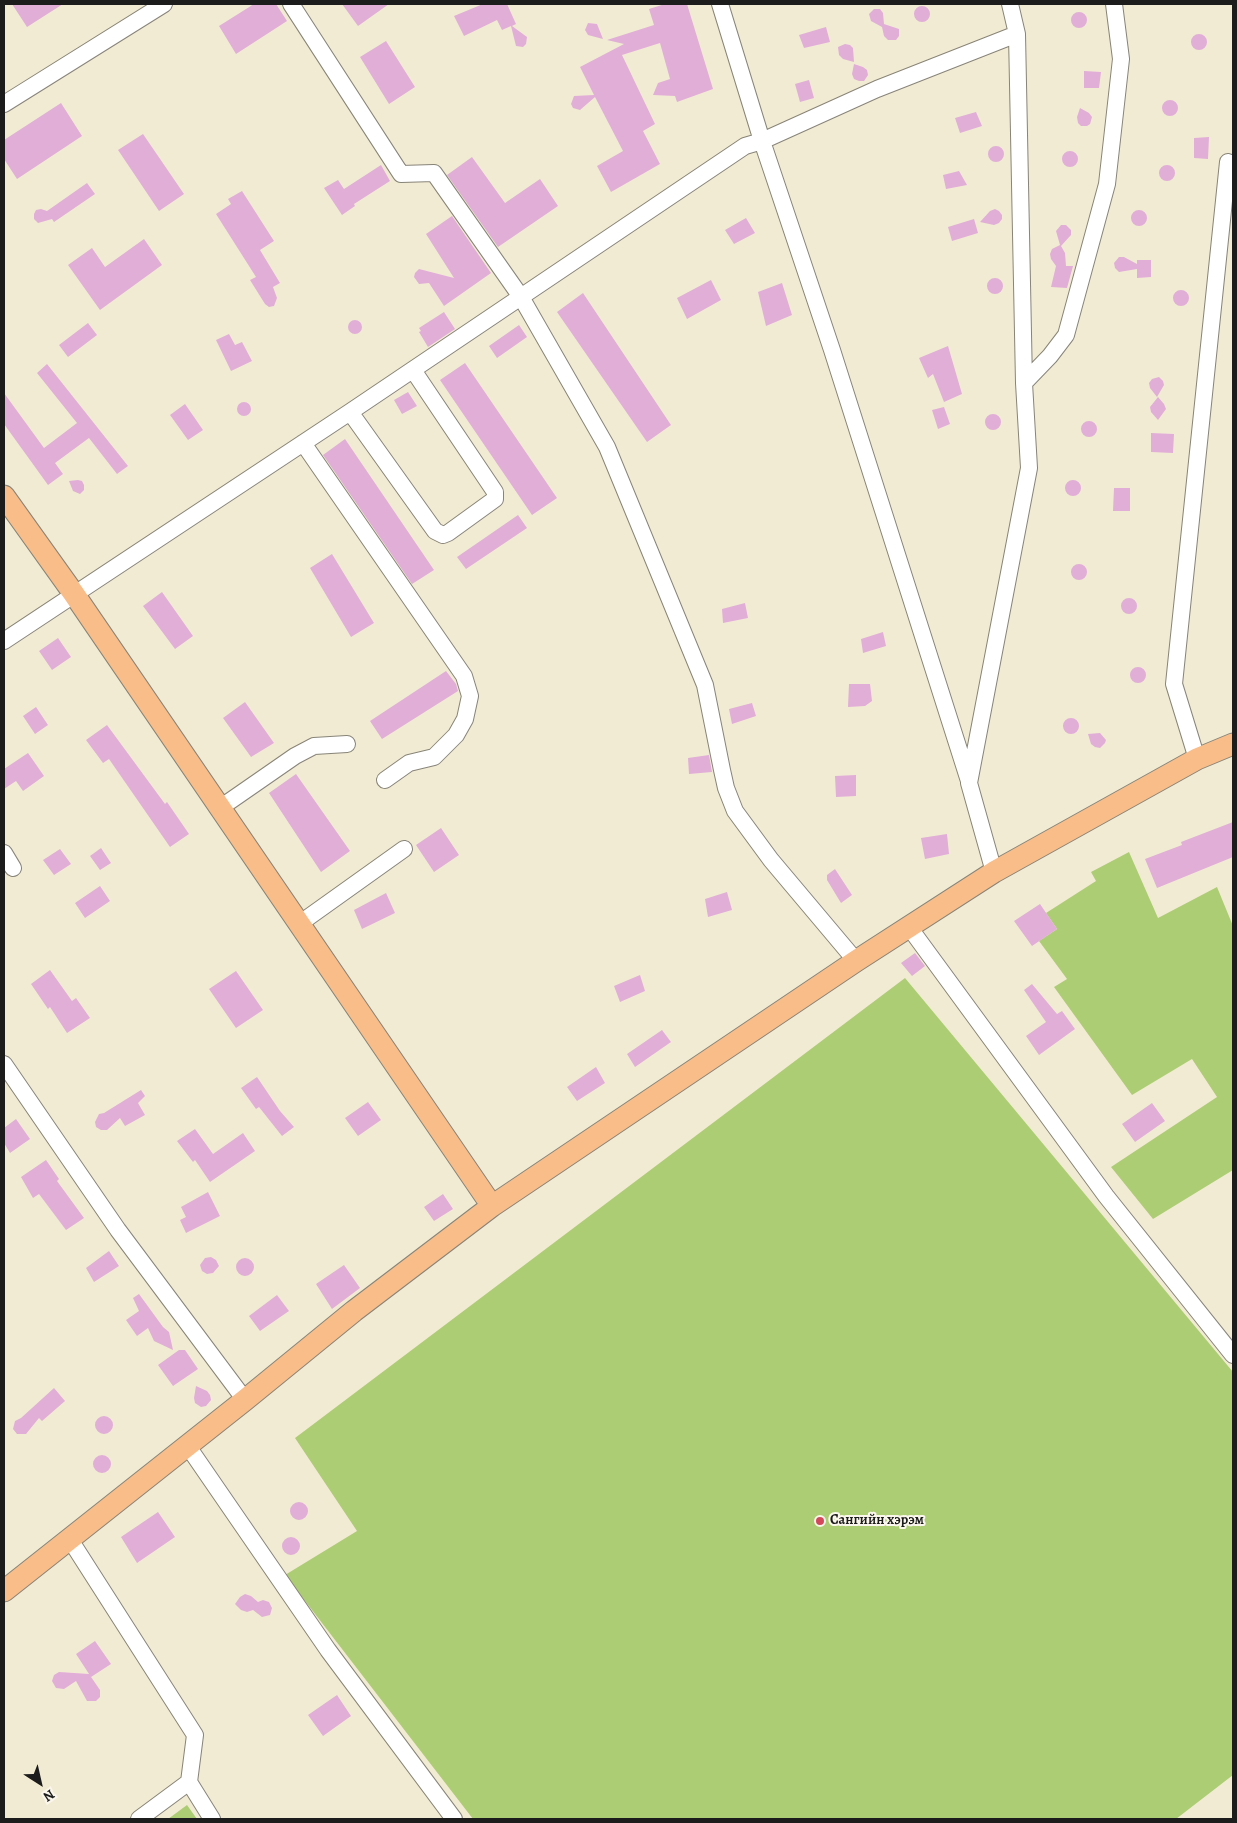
<!DOCTYPE html>
<meta charset="utf-8">
<style>
body{margin:0}
#map{position:relative;width:1237px;height:1823px;overflow:hidden;background:#f2ebd4;font-family:Alegreya,serif}
canvas{display:block}
.frame{position:absolute;inset:0;border:5px solid #1c1c1c;pointer-events:none}
.north{position:absolute;left:15px;top:1758px;width:50px;height:50px;-webkit-text-stroke:4px #fbf7ec;paint-order:stroke;rotate:145deg;font-size:14px;font-weight:700;line-height:20px;text-align:center;color:#1c1c1c}
.north::after{content:'';display:block;margin:auto;width:18px;height:22px;background:#1c1c1c;clip-path:polygon(50% 0,100% 100%,50% 72%,0 100%)}
</style>
<div id="map">
<canvas width="1237" height="1823"></canvas>
<div class="frame"></div>
<div class="north">N</div>
</div>
<script>
const c = document.querySelector('canvas').getContext('2d');
c.lineJoin = 'round';
function fill(path, color) {
  c.fillStyle = color;
  c.fill(path, 'evenodd');
}
function strokePath(path, color, width, dash) {
  c.strokeStyle = color;
  c.lineWidth = width;
  c.lineCap = dash ? 'butt' : 'round';
  c.setLineDash(dash || []);
  c.stroke(path);
}
function label(font, color, halo, rows, align = 'center') {
  c.font = font + ' Alegreya,serif';
  c.lineWidth = 4;
  c.setLineDash([]);
  c.textBaseline = 'middle';
  c.strokeStyle = halo;
  c.fillStyle = color;
  for (const [text, x, y, turn = 0] of rows) {
    c.save();
    c.translate(x, y);
    c.rotate((+turn || 0) * Math.PI / 180);
    c.textAlign = isNaN(turn) ? turn : align;
    if (halo) c.strokeText(text, 0, 0);
    c.fillText(text, 0, 0);
    c.restore();
  }
}
fill(new Path2D(`
 M 1129,852 L 1158,918 L 1217,887 L 1233,926 L 1233,1170 L 1153,1219 L 1111,1167 L 1217,1097 L 1192,1059 L 1132,1095 L 1054,987 L 1067,979 L 1039,941 L 1057,929 L 1046,913 L 1096,881 L 1091,872 Z
 M 905,978 L 1233,1372 L 1233,1775 L 1176,1819 L 473,1819 L 285,1575 L 357,1531 L 295,1438 Z
 M 187,1805 L 197,1819 L 168,1819 Z`), '#adcd75');
fill(new Path2D(`
 M 12,4 L 63,4 L 27,27 Z
 M 254,4 L 276,4 L 287,21 L 236,54 L 219,26 Z
 M 342,4 L 389,4 L 358,26 Z
 M 483,4 L 507,4 L 516,24 L 512,26 L 527,37 L 526,44 L 523,47 L 516,46 L 511,26 L 502,30 L 497,20 L 464,36 L 454,16 Z
 M 665,4 L 687,4 L 713,89 L 677,102 L 675,96 L 653,95 L 658,83 L 670,79 L 660,43 L 622,55 L 655,124 L 643,131 L 660,164 L 611,192 L 597,166 L 623,151 L 595,97 L 580,110 L 573,108 L 571,104 L 574,96 L 594,95 L 580,67 L 624,44 L 607,40 L 654,25 L 649,9 Z
 M914 14a8 8 0 1 1 16 0a8 8 0 1 1-16 0Z
 M 874,9 L 880,9 L 883,13 L 884,24 L 899,29 L 899,36 L 896,40 L 888,40 L 884,36 L 882,27 L 871,21 L 869,14 Z
 M1071 20a8 8 0 1 1 16 0a8 8 0 1 1-16 0Z
 M 588,23 L 597,24 L 603,39 L 588,35 L 585,30 Z
 M 826,27 L 830,42 L 804,48 L 799,35 Z
 M1191 42a8 8 0 1 1 16 0a8 8 0 1 1-16 0Z
 M 386,41 L 415,87 L 389,104 L 360,57 Z
 M 845,44 L 850,45 L 853,48 L 854,62 L 843,59 L 839,55 L 838,47 Z
 M 854,64 L 863,67 L 867,70 L 868,75 L 864,81 L 859,81 L 854,79 L 852,74 Z
 M 1084,71 L 1101,72 L 1099,88 L 1084,88 Z
 M 809,80 L 814,98 L 800,102 L 795,84 Z
 M1162 108a8 8 0 1 1 16 0a8 8 0 1 1-16 0Z
 M 61,103 L 82,136 L 17,179 L 4,159 L 4,140 Z
 M 1080,108 L 1089,113 L 1092,117 L 1090,124 L 1087,126 L 1081,126 L 1078,123 L 1077,117 Z
 M 976,112 L 982,126 L 960,133 L 955,118 Z
 M 143,134 L 184,194 L 159,211 L 118,150 Z
 M 1209,137 L 1208,159 L 1194,158 L 1194,138 Z
 M988 154a8 8 0 1 1 16 0a8 8 0 1 1-16 0Z
 M1062 159a8 8 0 1 1 16 0a8 8 0 1 1-16 0Z
 M 472,157 L 505,203 L 540,179 L 558,206 L 498,247 L 447,175 Z
 M 381,165 L 390,181 L 354,204 L 355,206 L 342,215 L 324,188 L 338,180 L 344,189 Z
 M1159 173a8 8 0 1 1 16 0a8 8 0 1 1-16 0Z
 M 959,171 L 967,185 L 946,189 L 943,175 Z
 M 87,183 L 95,194 L 54,222 L 52,219 L 38,223 L 34,219 L 34,214 L 36,210 L 41,209 L 47,211 Z
 M 242,191 L 274,241 L 260,250 L 280,283 L 273,287 L 277,298 L 274,306 L 269,307 L 265,304 L 250,280 L 256,277 L 216,214 L 231,204 L 228,199 Z
 M 995,209 L 999,211 L 1002,215 L 1002,219 L 999,223 L 994,225 L 980,222 L 990,211 Z
 M1131 218a8 8 0 1 1 16 0a8 8 0 1 1-16 0Z
 M 452,216 L 491,273 L 444,306 L 429,283 L 419,284 L 414,277 L 415,273 L 419,269 L 454,278 L 426,234 Z
 M 746,218 L 755,233 L 734,244 L 725,230 Z
 M 974,219 L 978,233 L 952,241 L 948,227 Z
 M 1061,225 L 1066,225 L 1071,230 L 1071,235 L 1061,246 L 1065,253 L 1066,266 L 1073,266 L 1067,288 L 1051,287 L 1056,266 L 1051,259 L 1050,254 L 1052,249 L 1060,245 L 1056,231 Z
 M 144,239 L 162,265 L 100,310 L 68,265 L 92,248 L 105,267 Z
 M 1119,257 L 1124,257 L 1137,264 L 1137,260 L 1151,260 L 1151,277 L 1137,278 L 1137,269 L 1119,272 L 1115,268 L 1114,263 Z
 M987 286a8 8 0 1 1 16 0a8 8 0 1 1-16 0Z
 M 711,280 L 721,300 L 687,319 L 677,298 Z
 M 782,283 L 792,315 L 766,326 L 758,292 Z
 M1173 298a8 8 0 1 1 16 0a8 8 0 1 1-16 0Z
 M 583,293 L 671,425 L 647,442 L 557,312 Z
 M 444,312 L 455,329 L 428,347 L 419,332 L 421,331 L 419,328 Z
 M348 327a7 7 0 1 1 14 0a7 7 0 1 1-14 0Z
 M 88,323 L 97,335 L 68,357 L 59,345 Z
 M 519,325 L 527,337 L 497,358 L 489,346 Z
 M 229,334 L 235,345 L 242,342 L 252,361 L 231,371 L 216,340 Z
 M 948,346 L 962,394 L 944,402 L 933,374 L 928,378 L 919,358 Z
 M 465,363 L 557,498 L 532,515 L 440,380 Z
 M 47,364 L 128,466 L 117,474 L 89,438 L 55,463 L 63,474 L 48,485 L 4,424 L 4,393 L 44,448 L 77,423 L 37,373 Z
 M 1159,377 L 1163,381 L 1164,385 L 1157,397 L 1150,388 L 1149,383 L 1152,379 Z
 M 408,392 L 417,406 L 402,414 L 394,400 Z
 M 1158,397 L 1164,404 L 1166,409 L 1158,420 L 1151,412 L 1150,407 Z
 M237 409a7 7 0 1 1 14 0a7 7 0 1 1-14 0Z
 M 185,404 L 203,430 L 188,440 L 170,415 Z
 M 944,407 L 950,424 L 938,429 L 932,410 Z
 M985 422a8 8 0 1 1 16 0a8 8 0 1 1-16 0Z
 M1081 429a8 8 0 1 1 16 0a8 8 0 1 1-16 0Z
 M 1151,433 L 1174,434 L 1173,453 L 1151,452 Z
 M 345,439 L 434,570 L 412,584 L 323,455 Z
 M 78,480 L 82,481 L 84,485 L 84,490 L 80,494 L 73,491 L 69,481 Z
 M1065 488a8 8 0 1 1 16 0a8 8 0 1 1-16 0Z
 M 1114,488 L 1130,488 L 1130,511 L 1113,511 Z
 M 518,515 L 527,528 L 466,569 L 457,557 Z
 M 332,554 L 374,623 L 351,637 L 310,568 Z
 M1071 572a8 8 0 1 1 16 0a8 8 0 1 1-16 0Z
 M 162,592 L 193,636 L 175,649 L 143,606 Z
 M1121 606a8 8 0 1 1 16 0a8 8 0 1 1-16 0Z
 M 745,603 L 748,618 L 723,623 L 722,609 Z
 M 883,632 L 886,646 L 863,653 L 861,639 Z
 M 58,638 L 71,657 L 52,670 L 39,651 Z
 M1130 675a8 8 0 1 1 16 0a8 8 0 1 1-16 0Z
 M 446,671 L 456,684 L 458,691 L 382,739 L 370,721 Z
 M 849,684 L 870,684 L 872,701 L 865,706 L 848,707 Z
 M 245,702 L 274,743 L 251,757 L 223,718 Z
 M 752,703 L 756,716 L 732,724 L 729,709 Z
 M 36,707 L 48,725 L 35,734 L 23,716 Z
 M1063 726a8 8 0 1 1 16 0a8 8 0 1 1-16 0Z
 M 107,725 L 165,804 L 167,802 L 189,834 L 170,847 L 109,759 L 103,763 L 86,740 Z
 M 1100,733 L 1106,740 L 1105,743 L 1100,748 L 1095,747 L 1091,744 L 1088,734 Z
 M 28,753 L 44,776 L 23,791 L 16,781 L 4,789 L 4,769 Z
 M 709,755 L 712,772 L 689,774 L 688,758 Z
 M 296,774 L 350,851 L 321,872 L 269,793 Z
 M 856,775 L 856,796 L 836,797 L 835,776 Z
 M 1233,822 L 1233,857 L 1157,888 L 1145,859 L 1182,845 L 1181,842 Z
 M 441,828 L 459,855 L 434,872 L 416,845 Z
 M 947,834 L 949,854 L 925,859 L 921,838 Z
 M 101,848 L 111,863 L 100,870 L 90,856 Z
 M 60,849 L 71,864 L 54,875 L 43,860 Z
 M 835,869 L 852,895 L 841,903 L 827,880 L 827,875 Z
 M 100,886 L 110,901 L 85,918 L 75,903 Z
 M 727,892 L 732,910 L 708,917 L 705,899 Z
 M 386,893 L 395,913 L 362,929 L 354,910 Z
 M 1040,904 L 1057,929 L 1032,946 L 1014,921 Z
 M 915,953 L 925,966 L 912,976 L 901,963 Z
 M 50,970 L 72,1001 L 76,998 L 90,1018 L 67,1033 L 50,1007 L 48,1009 L 31,984 Z
 M 236,971 L 263,1010 L 236,1028 L 209,989 Z
 M 640,975 L 645,991 L 620,1002 L 614,986 Z
 M 1032,984 L 1057,1014 L 1062,1011 L 1075,1029 L 1039,1055 L 1026,1036 L 1046,1022 L 1024,990 Z
 M 662,1030 L 671,1042 L 635,1067 L 627,1054 Z
 M 596,1067 L 605,1083 L 577,1101 L 567,1087 Z
 M 257,1077 L 280,1111 L 294,1127 L 282,1136 L 259,1107 L 256,1109 L 241,1088 Z
 M 141,1090 L 145,1096 L 138,1103 L 145,1115 L 125,1126 L 120,1118 L 107,1130 L 101,1130 L 96,1127 L 95,1122 L 99,1114 L 104,1113 Z
 M 368,1102 L 381,1120 L 358,1136 L 345,1118 Z
 M 1152,1103 L 1165,1121 L 1135,1142 L 1122,1124 Z
 M 16,1119 L 30,1139 L 10,1153 L 4,1143 L 4,1128 Z
 M 195,1129 L 213,1154 L 243,1133 L 255,1151 L 210,1182 L 195,1160 L 193,1162 L 177,1141 Z
 M 46,1160 L 59,1179 L 57,1181 L 84,1218 L 66,1230 L 39,1194 L 33,1198 L 21,1177 Z
 M 208,1192 L 220,1216 L 186,1233 L 180,1220 L 186,1217 L 181,1207 Z
 M 443,1194 L 453,1209 L 434,1221 L 424,1207 Z
 M 109,1251 L 119,1266 L 94,1282 L 86,1268 Z
 M 211,1257 L 216,1260 L 219,1266 L 213,1273 L 207,1274 L 202,1271 L 200,1265 L 205,1258 Z
 M236 1267a9 9 0 1 1 18 0a9 9 0 1 1-18 0Z
 M 344,1265 L 360,1288 L 332,1309 L 316,1284 Z
 M 139,1294 L 163,1327 L 169,1332 L 173,1350 L 154,1341 L 148,1328 L 137,1336 L 126,1320 L 139,1311 L 133,1298 Z
 M 277,1295 L 289,1311 L 260,1331 L 249,1316 Z
 M 179,1350 L 185,1350 L 198,1369 L 173,1386 L 158,1365 Z
 M 196,1386 L 207,1391 L 210,1395 L 211,1400 L 206,1406 L 201,1407 L 195,1403 L 194,1398 Z
 M 54,1388 L 65,1401 L 42,1421 L 39,1418 L 26,1434 L 17,1434 L 13,1429 L 15,1421 L 21,1418 Z
 M95 1425a9 9 0 1 1 18 0a9 9 0 1 1-18 0Z
 M93 1464a9 9 0 1 1 18 0a9 9 0 1 1-18 0Z
 M290 1511a9 9 0 1 1 18 0a9 9 0 1 1-18 0Z
 M 158,1512 L 175,1537 L 137,1563 L 121,1537 Z
 M282 1546a9 9 0 1 1 18 0a9 9 0 1 1-18 0Z
 M 245,1594 L 251,1596 L 258,1602 L 263,1600 L 269,1602 L 272,1608 L 270,1615 L 262,1617 L 253,1610 L 247,1612 L 241,1610 L 235,1604 L 240,1597 Z
 M 95,1641 L 111,1664 L 91,1677 L 76,1654 Z
 M 59,1672 L 89,1674 L 100,1690 L 100,1697 L 96,1701 L 87,1701 L 76,1681 L 64,1689 L 56,1688 L 52,1681 L 54,1675 Z
 M 337,1695 L 351,1716 L 323,1736 L 308,1715 Z`), '#e1aed7');
const minor = new Path2D(`
 M 291,4 L 401,174 L 434,173 L 521,297 L 607,447 L 705,685 L 722,770 L 726,788 L 735,811 L 771,860 L 856,961
 M 720,4 L 762,141 L 832,350 L 969,781
 M 4,104 L 164,4
 M 1024,383 L 1050,356 L 1066,335 L 1107,184 L 1121,59 L 1114,4
 M 350,412 L 435,531 L 443,535 L 448,533 L 495,499 L 495,492 L 413,370
 M 303,443 L 464,676 L 470,696 L 465,719 L 456,735 L 434,757 L 409,763 L 385,780
 M 4,641 L 350,412 L 745,146 L 762,141 L 877,89 L 1017,34
 M 1197,759 L 1174,684 L 1228,162
 M 220,808 L 295,756 L 314,746 L 347,744
 M 4,853 L 13,868
 M 994,872 L 969,783 L 1029,468 L 1024,383 L 1017,34 L 1010,4
 M 299,924 L 404,849
 M 909,927 L 1106,1196 L 1233,1355
 M 4,1064 L 118,1230 L 245,1400
 M 187,1445 L 328,1650 L 454,1819
 M 69,1538 L 195,1735 L 189,1782 L 212,1819
 M 139,1819 L 189,1782`);
const major = new Path2D(`
 M 4,496 L 74,594 L 492,1206
 M 4,1591 L 245,1400 L 354,1311 L 492,1206 L 856,961 L 994,872 L 1197,759 L 1233,744`);
strokePath(minor, '#878478', 18);
strokePath(major, '#878478', 23);
strokePath(minor, '#fff', 16);
strokePath(major, '#f8bd89', 21);
for (const [x, y, r, color] of [
 [820,1521,5,"#d1495b"]
]) {
  const dot = new Path2D();
  dot.arc(x, y, r, 0, 2 * Math.PI);
  c.fillStyle = color;
  c.fill(dot);
  strokePath(dot, '#fbf7ec', 2);
}
label('bold 14px', '#1c1c1c', '#fbf7ec', [
 ["Сангийн хэрэм",830,1521]
], 'left');
</script>
